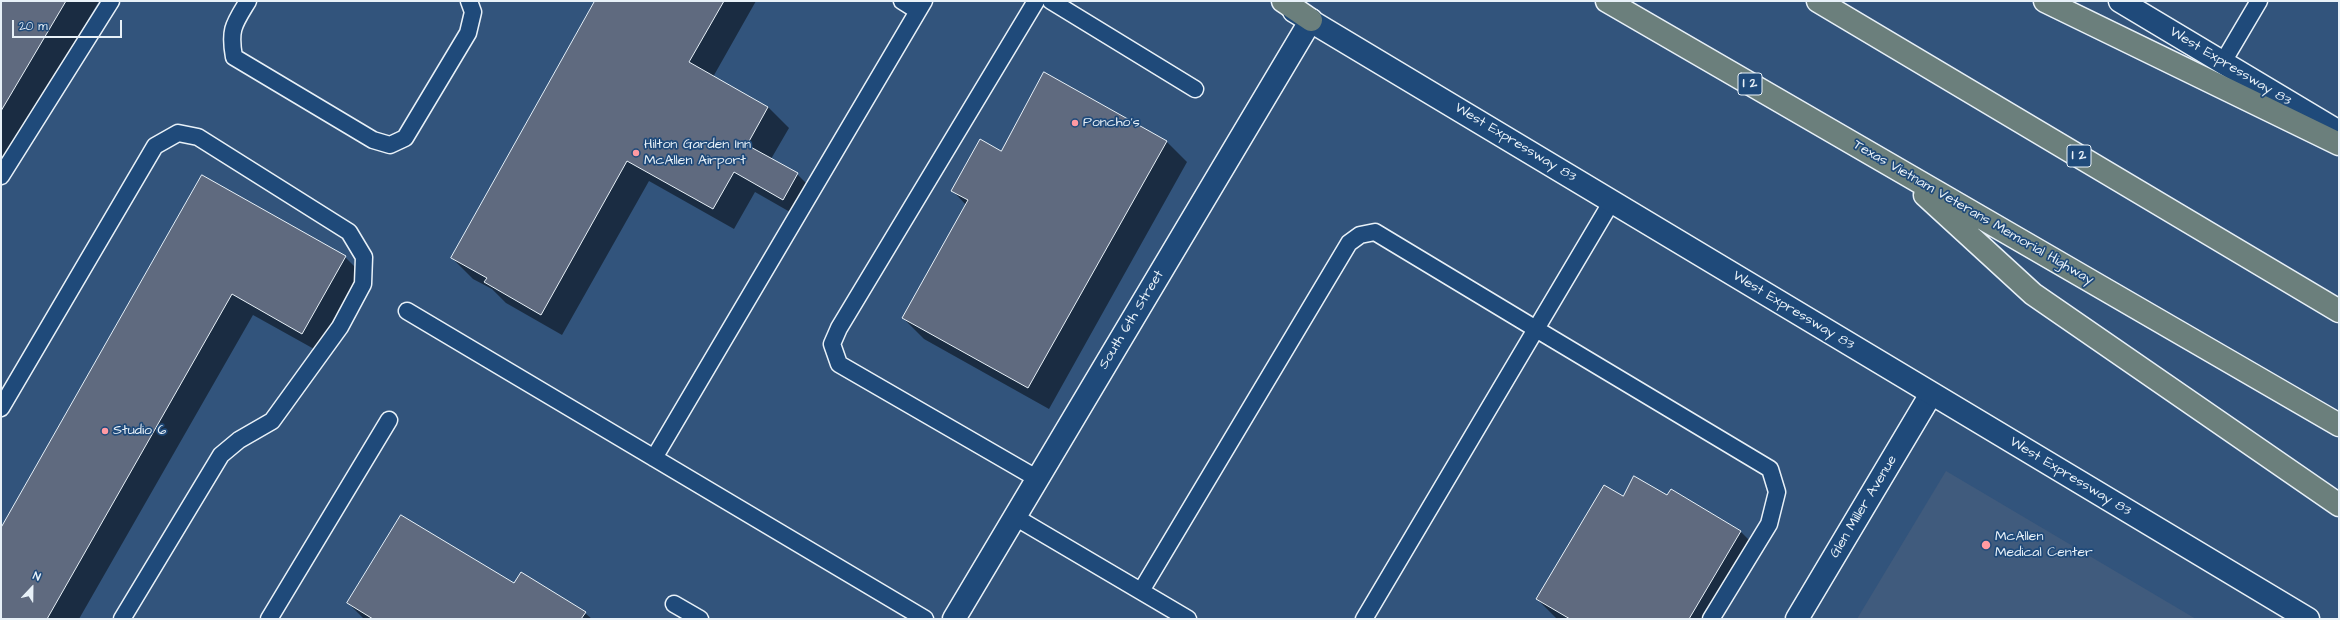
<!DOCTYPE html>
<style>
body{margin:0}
#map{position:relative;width:2340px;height:620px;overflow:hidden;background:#32547c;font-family:"Architects Daughter",sans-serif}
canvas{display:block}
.frame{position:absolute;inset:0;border:2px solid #e8f1f8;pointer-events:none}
.north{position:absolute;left:12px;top:568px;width:40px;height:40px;-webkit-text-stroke:3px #1f4a7a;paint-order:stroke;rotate:22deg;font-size:11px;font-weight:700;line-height:16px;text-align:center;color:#e8f1f8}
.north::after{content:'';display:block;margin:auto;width:14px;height:18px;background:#e8f1f8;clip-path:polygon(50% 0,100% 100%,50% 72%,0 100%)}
.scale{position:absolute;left:12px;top:20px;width:110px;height:18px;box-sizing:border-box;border:2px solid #e8f1f8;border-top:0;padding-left:5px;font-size:12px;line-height:14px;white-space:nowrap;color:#e8f1f8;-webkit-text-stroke:3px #1f4a7a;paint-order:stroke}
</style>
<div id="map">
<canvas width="2340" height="620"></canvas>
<div class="frame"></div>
<div class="north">N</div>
<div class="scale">20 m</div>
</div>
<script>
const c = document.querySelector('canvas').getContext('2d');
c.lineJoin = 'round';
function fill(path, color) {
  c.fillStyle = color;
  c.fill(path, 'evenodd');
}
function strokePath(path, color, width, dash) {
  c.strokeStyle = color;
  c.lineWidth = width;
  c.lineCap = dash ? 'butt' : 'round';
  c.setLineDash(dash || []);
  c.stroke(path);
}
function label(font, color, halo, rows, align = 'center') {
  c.font = font + ' "Architects Daughter",sans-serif';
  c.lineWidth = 3.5;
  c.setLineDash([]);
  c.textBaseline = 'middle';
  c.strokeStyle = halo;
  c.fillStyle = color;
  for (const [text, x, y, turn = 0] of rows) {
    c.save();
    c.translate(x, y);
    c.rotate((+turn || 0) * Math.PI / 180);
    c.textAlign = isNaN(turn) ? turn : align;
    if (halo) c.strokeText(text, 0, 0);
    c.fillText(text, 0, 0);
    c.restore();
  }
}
fill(new Path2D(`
 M 1946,471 L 2196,619 L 1857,619 Z`), '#405b7d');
fill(new Path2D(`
 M 1,1 L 99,1 L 1,167 Z
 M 596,1 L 756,1 L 713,77 L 768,107 L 789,128 L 771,159 L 797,174 L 818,195 L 804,220 L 755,192 L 734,229 L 649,181 L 562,335 L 506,303 L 492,289 L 473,279 L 452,258 Z
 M 1166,141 L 1187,162 L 1049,409 L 924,339 L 903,318 L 966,205 L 953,191 L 1001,152 Z
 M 202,176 L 345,257 L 366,278 L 323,354 L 253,315 L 79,619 L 1,619 L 1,531 Z
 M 1623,497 L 1740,531 L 1761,552 L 1722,619 L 1557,619 L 1537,599 Z
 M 514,585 L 585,613 L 592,619 L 364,619 L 348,603 Z`), '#0007');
const building = new Path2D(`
 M 1,1 L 66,1 L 1,111 Z
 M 595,1 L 724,1 L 689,62 L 768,107 L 747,145 L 798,173 L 783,200 L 734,172 L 713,209 L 627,161 L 541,315 L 484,282 L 487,278 L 451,258 Z
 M 1044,72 L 1167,141 L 1028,388 L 902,318 L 968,200 L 951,191 L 980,139 L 1001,151 Z
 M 202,175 L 346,256 L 302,334 L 232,294 L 47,619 L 1,619 L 1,528 Z
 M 1634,476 L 1667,495 L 1671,489 L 1741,531 L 1689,619 L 1570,619 L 1536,599 L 1604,485 L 1623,496 Z
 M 401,515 L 514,583 L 521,572 L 586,612 L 581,619 L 373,619 L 347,603 Z`);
fill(building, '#5f6a7f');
strokePath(building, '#e8f1f8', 1);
const lane = new Path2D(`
 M 248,1 C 234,24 229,29 234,57 L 373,140 L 390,145 L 405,138 L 468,33 L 473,12 L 469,1
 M 902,1 L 918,11
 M 1036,1 L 839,328 L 832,344 L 839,364 L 1038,479
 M 1051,1 L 1195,89
 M 2223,62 L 2259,1
 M 1,176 L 111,1
 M 407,311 L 925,619
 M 1,408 L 155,146 L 178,133 L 198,137 L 349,232 L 364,257 L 363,284 L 340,327 L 272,421 L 239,440 L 221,455 L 122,619
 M 654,458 L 924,1
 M 1015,517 L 1188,619
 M 1141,591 L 1349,243 L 1360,235 L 1375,232 L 1536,329 L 1612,201
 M 674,604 L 700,619
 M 269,619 L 389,420
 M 1364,619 L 1536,329 L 1770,469 L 1777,492 L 1769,524 L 1711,619`);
const street = new Path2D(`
 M 954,619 L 1311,20
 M 1797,619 L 1931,394`);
const secondary = new Path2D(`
 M 2120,1 L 2339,132
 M 1294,11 L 2308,619`);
const highway = new Path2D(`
 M 1283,1 L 1311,20
 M 1607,1 L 2339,425
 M 1818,1 L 2339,311
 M 2045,1 L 2339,144
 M 1925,195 L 2033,294 L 2339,505`);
strokePath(lane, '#e8f1f8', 19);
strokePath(street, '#e8f1f8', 25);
strokePath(secondary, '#e8f1f8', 25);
strokePath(highway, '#e8f1f8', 25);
strokePath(lane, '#1f4a7a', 16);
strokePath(street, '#1f4a7a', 22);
strokePath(secondary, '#1f4a7a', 22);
strokePath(highway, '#6b7f7c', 22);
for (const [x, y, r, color] of [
 [1075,123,4,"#ff9aa2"],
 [636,153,4,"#ff9aa2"],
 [105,431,4,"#ff9aa2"],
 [1986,545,5,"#ff9aa2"]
]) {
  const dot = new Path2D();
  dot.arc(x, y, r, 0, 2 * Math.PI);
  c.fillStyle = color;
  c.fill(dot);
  strokePath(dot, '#1f4a7a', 1.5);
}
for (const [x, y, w] of [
 [1750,84,24],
 [2079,156,24]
]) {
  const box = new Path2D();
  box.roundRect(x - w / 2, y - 11, w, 22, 3);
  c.fillStyle = '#1f4a7a';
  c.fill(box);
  strokePath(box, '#e8f1f8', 1);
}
label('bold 13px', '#e8f1f8', null, [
 ["I 2",1750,84],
 ["I 2",2079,156]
]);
label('14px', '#e8f1f8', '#1f4a7a', [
 ["West Expressway 83",2230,67,31],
 ["West Expressway 83",1515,143,31],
 ["Texas Vietnam Veterans Memorial Highway",1973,213,30],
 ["West Expressway 83",1793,311,31],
 ["South 6th Street",1132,320,-59],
 ["West Expressway 83",2070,477,31],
 ["Glen Miller Avenue",1864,507,-59]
]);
label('14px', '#e8f1f8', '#1f4a7a', [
 ["Poncho's",1083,123],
 ["Hilton Garden Inn",644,145],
 ["McAllen Airport",644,161],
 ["Studio 6",113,431],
 ["McAllen",1995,537],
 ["Medical Center",1995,553]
], 'left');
</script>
